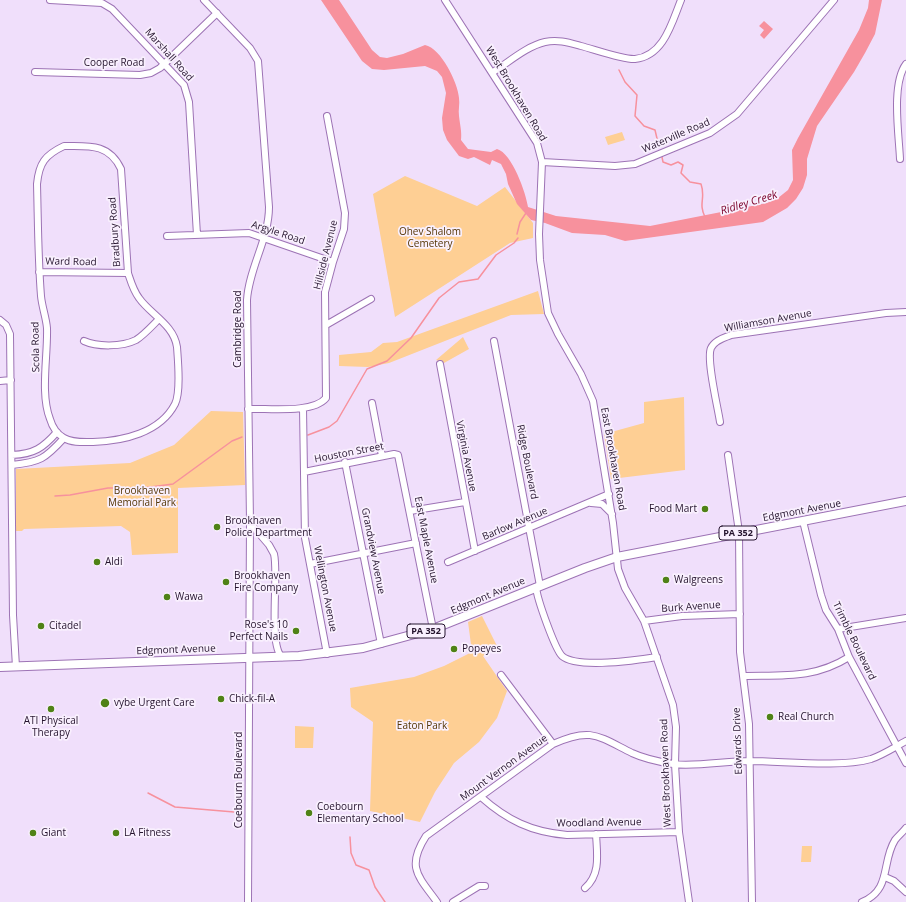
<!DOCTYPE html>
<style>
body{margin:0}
canvas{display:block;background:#f0dffb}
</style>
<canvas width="906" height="902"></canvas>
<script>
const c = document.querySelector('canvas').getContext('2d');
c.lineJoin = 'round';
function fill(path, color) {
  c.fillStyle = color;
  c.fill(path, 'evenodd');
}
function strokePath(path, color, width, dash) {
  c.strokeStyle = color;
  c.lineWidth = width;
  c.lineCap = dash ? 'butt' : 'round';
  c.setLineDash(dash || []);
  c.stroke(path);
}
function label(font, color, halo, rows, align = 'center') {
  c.font = font + ' "Open Sans",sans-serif';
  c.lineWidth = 3.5;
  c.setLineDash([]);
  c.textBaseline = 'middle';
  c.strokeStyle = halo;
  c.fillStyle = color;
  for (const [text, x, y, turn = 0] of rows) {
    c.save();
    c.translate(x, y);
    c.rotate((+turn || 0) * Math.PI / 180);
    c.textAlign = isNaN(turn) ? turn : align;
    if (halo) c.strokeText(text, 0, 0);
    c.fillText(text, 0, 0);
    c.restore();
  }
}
fill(new Path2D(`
 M 622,132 L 625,140 L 608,145 L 605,137 Z
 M 405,176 L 477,206 L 505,187 L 533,223 L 533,238 L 510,243 L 395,317 L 373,194 Z
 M 538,291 L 544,314 L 511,315 L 389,363 L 368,367 L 339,366 L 339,355 L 371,352 L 383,343 L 397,342 Z
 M 463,337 L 469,349 L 444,363 L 436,360 Z
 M 684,397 L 685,470 L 611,479 L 604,434 L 644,423 L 644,402 Z
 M 211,411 L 243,412 L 245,485 L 178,488 L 178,553 L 132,555 L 130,532 L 121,526 L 24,529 L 22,531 L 16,531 L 16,469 L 130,463 L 174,445 Z
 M 482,616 L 497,646 L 483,656 L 507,691 L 497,718 L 479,742 L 454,763 L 435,792 L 420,822 L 370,811 L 373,722 L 351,707 L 350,688 L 414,677 L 444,666 L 472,652 L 468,622 Z
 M 295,726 L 314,727 L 313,748 L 295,748 Z
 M 802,846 L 812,846 L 811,862 L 801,862 Z`), '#fecf94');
fill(new Path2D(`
 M 321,0 L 339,0 L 372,50 L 380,57 L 387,58 L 403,54 L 425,45 C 441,48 458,83 459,98 C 460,104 458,110 459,116 C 460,125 462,132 461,140 L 468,149 L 491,152 L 497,149 C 512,153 526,193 528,207 L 556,216 L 650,226 L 767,203 L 778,198 L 788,190 L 793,180 L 792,150 L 798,138 L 859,30 L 868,8 L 869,0 L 882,0 L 875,34 L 865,53 L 854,72 L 817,126 L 807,159 L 807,175 L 803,188 L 796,199 L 787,208 L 763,222 L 625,241 L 605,235 L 572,233 L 545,223 L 531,220 L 517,204 L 508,184 L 506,174 L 501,164 L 492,160 L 490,165 L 474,157 L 468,159 L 459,156 L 447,140 L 443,130 L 442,118 L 446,93 L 442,77 L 437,71 L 425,66 L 384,70 L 372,69 L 362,61 Z
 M 764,21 L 773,29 L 764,39 L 760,35 L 764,30 L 759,26 Z`), '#f7919d');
strokePath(new Path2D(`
 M 619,70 L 625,82 L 637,95 L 635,116 L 644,126 L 655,130 L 659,147
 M 662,157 L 663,162 L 671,165 L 678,162 L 683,165 L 681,173 L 690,182 L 701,184 C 706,198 698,203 705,217
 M 517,234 L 520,222 L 526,213
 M 308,435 L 329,427 L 337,421 L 367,369 L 387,361 L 411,338 L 439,298 L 459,282 L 478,279 L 496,255 L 514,243 L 518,238
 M 55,496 L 70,495 L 108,488 L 143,488 L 173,484 L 232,441 L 242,437
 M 148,793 L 175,807 L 234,812
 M 350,837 L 351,853 L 356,865 L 369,870 L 375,887 L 385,902`), '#f7919d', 1.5);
const minor = new Path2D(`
 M 50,0 L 102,3 L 112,9 L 184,85 L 189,102 L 197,235
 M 204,0 L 250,48 L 258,61 L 269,207 C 269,239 249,268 247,300 L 250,522 L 248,902
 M 445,0 L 537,143 L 542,162 L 539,234 L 540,260 L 548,313 L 558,334 L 581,374 L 593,401 L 613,523 L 618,569 L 625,588 L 644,621 L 673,705 L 676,727 L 675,764 L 679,832 L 689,902
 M 35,72 L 140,75 L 151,73 L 160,68 L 217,13
 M 493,72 C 509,62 527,46 545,42 C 558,39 570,43 581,46 C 593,49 624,60 635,59 C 664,56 672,22 681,0
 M 64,146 C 88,146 109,143 121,169 L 128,273 C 131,282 133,290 139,298 C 150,314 174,325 177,347 C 178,361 181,392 175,404 C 160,433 123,441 93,442 C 84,442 72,443 64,438 C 57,434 52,426 50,419 C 40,394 48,355 47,328 C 46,317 42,307 41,296 C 38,258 38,221 37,184 C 39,163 45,155 64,146 Z
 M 900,159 C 899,135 891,84 906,64
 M 542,162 L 615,166 L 635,164 L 710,133 L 737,114 L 834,0
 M 167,236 L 249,233 L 333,262
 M 39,272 L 128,273
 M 0,320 L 6,325 L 10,334 L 13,615 L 16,667
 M 326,325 L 371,299
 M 84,341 C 97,347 122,347 136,340 C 144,335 152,326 159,319
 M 494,341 L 540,586
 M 440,364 L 475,551
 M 0,381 L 11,380
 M 372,403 L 382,456
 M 303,408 L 305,538 L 327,654
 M 248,409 C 267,408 313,414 326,398 L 325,292 L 333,262 L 344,229 L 345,213 L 327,116
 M 720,422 C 718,408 706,359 711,348 C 715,340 724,338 731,335 L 886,313 L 906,312
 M 12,455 C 34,454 43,448 57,432
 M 728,455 L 739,532 L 740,652 L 749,724 L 752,902
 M 345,462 L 381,644
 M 12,465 C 40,462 45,459 64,438
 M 304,472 L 394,454 L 398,455 L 433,629
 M 591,503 L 602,504 L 612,514
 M 410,511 L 465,502
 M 803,521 L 821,595 L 826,610 L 838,629 L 849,657 L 906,763
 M 250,523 L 269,545 L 274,554 C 279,574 268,645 282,657
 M 448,562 L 609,494
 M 310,564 L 416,543
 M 536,587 C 537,599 555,649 562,656 C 577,669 638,660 657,657
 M 644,621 L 682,616 L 740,614
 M 838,629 L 906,618
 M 501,675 L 553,744
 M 743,676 C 783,675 814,679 849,657
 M 481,797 C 507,820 531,832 567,835 L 679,832
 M 885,877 L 894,881 L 906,892
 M 585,888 C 601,874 597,854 596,834
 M 437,902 C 418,876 406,867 426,836 L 553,744 C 591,727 598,736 632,753 C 645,759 660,762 673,764 C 694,767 727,761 749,761 C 784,761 839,768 871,759 C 883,755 895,747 906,741
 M 453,902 L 479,886 L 485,886
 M 862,902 C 892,890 881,862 895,840 C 898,836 903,832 906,828`);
const major = new Path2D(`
 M 0,667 L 299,656 L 363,648 L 433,629 L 585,568 L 617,557 L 906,501`);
strokePath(minor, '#9d73b5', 8);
strokePath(major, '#9d73b5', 10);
strokePath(minor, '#fff', 6);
strokePath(major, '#fff', 8);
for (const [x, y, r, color] of [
 [705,509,4,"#4f8216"],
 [217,527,4,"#4f8216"],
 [97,562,4,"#4f8216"],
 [666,580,4,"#4f8216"],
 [226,582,4,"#4f8216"],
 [167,597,4,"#4f8216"],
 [41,626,4,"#4f8216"],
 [296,631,4,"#4f8216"],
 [454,649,4,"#4f8216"],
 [221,699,4,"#4f8216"],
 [105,703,5,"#4f8216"],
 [51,709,4,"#4f8216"],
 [770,717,4,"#4f8216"],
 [309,813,4,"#4f8216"],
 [33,833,4,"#4f8216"],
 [116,833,4,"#4f8216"]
]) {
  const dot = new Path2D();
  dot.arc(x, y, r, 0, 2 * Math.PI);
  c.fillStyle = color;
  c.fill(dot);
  strokePath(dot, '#f9f0fe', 1.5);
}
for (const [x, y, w] of [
 [738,533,38],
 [426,631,38]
]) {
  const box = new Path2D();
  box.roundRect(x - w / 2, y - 7, w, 14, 3);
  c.fillStyle = '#f9f0fe';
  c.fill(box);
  strokePath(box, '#25142e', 1);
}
label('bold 9px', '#25142e', null, [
 ["PA 352",738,533],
 ["PA 352",426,631]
]);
label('10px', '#25142e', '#f9f0fe', [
 ["Marshall Road",169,55,48],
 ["Cooper Road",114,63],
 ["West Brookhaven Road",516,94,59],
 ["Waterville Road",676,136,-23],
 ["Bradbury Road",115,232,-94],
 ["Argyle Road",278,233,18],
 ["Hillside Avenue",326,255,-76],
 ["Ward Road",71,262,1],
 ["Williamson Avenue",768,321,-10],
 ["Cambridge Road",238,329,-90],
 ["Scola Road",36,347,-91],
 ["Houston Street",349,453,-11],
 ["Virginia Avenue",466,456,79],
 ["East Brookhaven Road",613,459,80],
 ["Ridge Boulevard",527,462,79],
 ["Edgmont Avenue",802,511,-11],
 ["Barlow Avenue",515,524,-23],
 ["East Maple Avenue",426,540,79],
 ["Grandview Avenue",373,551,79],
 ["Wellington Avenue",325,589,79],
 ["Edgmont Avenue",488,596,-23],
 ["Burk Avenue",691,607,-4],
 ["Trimble Boulevard",854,641,64],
 ["Edgmont Avenue",176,650,-2],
 ["Edwards Drive",738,741,-92],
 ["Mount Vernon Avenue",504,768,-36],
 ["West Brookhaven Road",666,773,-92],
 ["Coebourn Boulevard",239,780,-90],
 ["Woodland Avenue",599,823,-1]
]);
label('10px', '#553605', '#f9f0fe', [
 ["Ohev Shalom",430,232],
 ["Cemetery",430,244],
 ["Brookhaven",142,491],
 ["Memorial Park",142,503],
 ["Eaton Park",422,726]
]);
label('10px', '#25142e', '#f9f0fe', [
 ["Food Mart",697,509,"right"],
 ["Brookhaven",225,521],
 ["Police Department",225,533],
 ["Aldi",105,562],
 ["Brookhaven",234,576],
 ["Fire Company",234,588],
 ["Walgreens",674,580],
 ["Wawa",175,597],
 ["Rose's 10",288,625,"right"],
 ["Perfect Nails",288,637,"right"],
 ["Citadel",49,626],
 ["Popeyes",462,649],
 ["Chick-fil-A",229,699],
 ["vybe Urgent Care",114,703],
 ["Real Church",778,717],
 ["ATI Physical",51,721,"center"],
 ["Therapy",51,733,"center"],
 ["Coebourn",317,807],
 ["Elementary School",317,819],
 ["Giant",41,833],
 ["LA Fitness",124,833]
], 'left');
label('italic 11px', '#7b022a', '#f9f0fe', [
 ["Ridley Creek",749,203,-17]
]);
</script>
